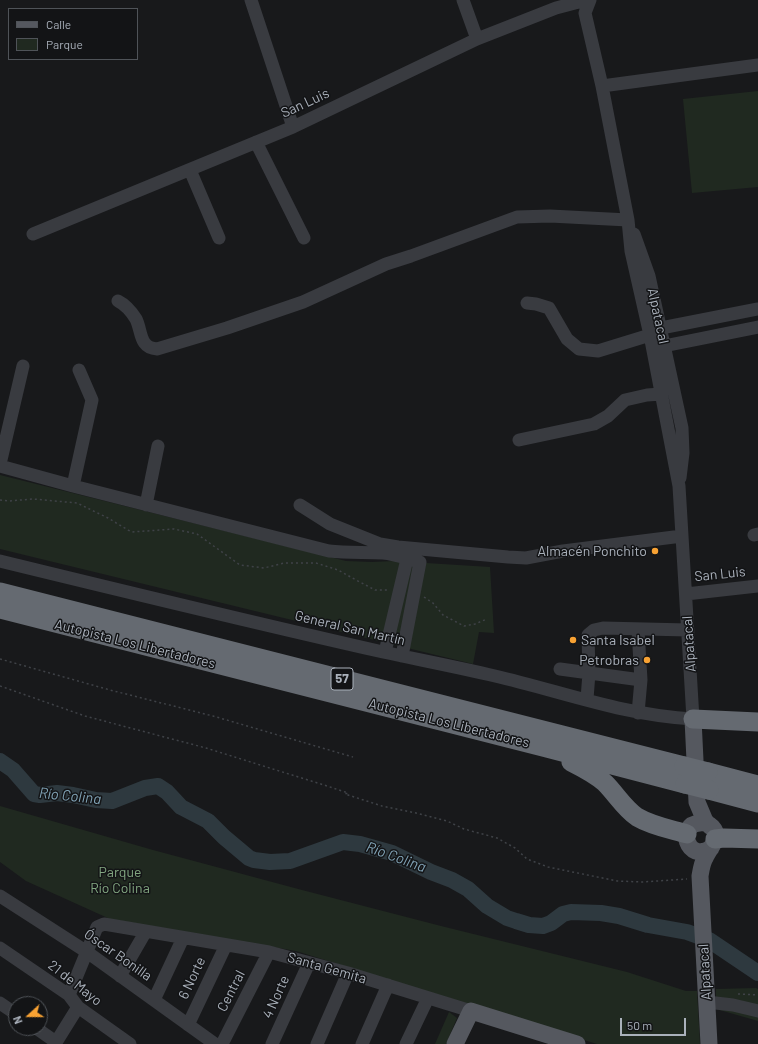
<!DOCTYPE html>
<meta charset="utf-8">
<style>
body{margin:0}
#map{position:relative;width:758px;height:1044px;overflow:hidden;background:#18191b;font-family:Barlow,sans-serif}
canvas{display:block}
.legend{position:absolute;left:8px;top:8px;width:130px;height:52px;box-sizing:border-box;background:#131416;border:1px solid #4f5358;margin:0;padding:5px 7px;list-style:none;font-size:12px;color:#aab1bb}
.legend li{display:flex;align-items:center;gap:8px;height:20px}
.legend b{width:20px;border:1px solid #4f5358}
.north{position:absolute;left:8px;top:996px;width:40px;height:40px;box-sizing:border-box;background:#131416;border:1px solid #4f5358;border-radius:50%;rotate:249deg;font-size:11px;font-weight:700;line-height:16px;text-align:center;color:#aab1bb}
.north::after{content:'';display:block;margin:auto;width:14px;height:18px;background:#f8a233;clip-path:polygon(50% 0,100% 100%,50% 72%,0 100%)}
.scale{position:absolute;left:620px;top:1018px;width:66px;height:18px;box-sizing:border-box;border:2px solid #aab1bb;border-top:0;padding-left:5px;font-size:12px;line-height:14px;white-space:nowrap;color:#aab1bb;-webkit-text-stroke:3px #131416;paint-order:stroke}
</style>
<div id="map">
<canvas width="758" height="1044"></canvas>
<ul class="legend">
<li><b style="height:5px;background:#55585f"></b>Calle</li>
<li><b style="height:11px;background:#202920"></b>Parque</li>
</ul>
<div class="north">N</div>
<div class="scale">50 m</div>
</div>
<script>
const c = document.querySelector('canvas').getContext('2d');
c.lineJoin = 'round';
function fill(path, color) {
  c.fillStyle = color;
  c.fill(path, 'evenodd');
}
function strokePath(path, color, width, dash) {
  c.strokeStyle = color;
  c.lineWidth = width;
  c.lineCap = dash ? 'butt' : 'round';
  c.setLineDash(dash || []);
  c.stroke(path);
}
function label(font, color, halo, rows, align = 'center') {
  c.font = font + ' Barlow,sans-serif';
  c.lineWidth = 3;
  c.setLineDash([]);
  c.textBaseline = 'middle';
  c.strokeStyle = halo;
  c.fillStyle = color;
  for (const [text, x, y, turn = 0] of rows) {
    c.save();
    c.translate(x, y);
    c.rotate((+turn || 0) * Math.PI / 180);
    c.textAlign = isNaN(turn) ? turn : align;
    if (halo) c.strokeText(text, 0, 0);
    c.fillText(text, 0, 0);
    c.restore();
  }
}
fill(new Path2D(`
 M 758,91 L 758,187 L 692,193 L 683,99 Z
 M 0,475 L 346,561 L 372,562 L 394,561 L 490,567 L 494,633 L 479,632 L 473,664 L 0,549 Z
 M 0,806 L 153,850 L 302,890 L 441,926 L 627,972 L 686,991 L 697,991 L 700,1044 L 597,1044 L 296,951 L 110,919 L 26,881 L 0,862 Z
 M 756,988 L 758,989 L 758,1021 L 716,1009 L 716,989 Z
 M 449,1012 L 457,1018 L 446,1044 L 435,1044 Z`), '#202920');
strokePath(new Path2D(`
 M 0,761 L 13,770 L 34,794 L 40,795 L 57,793 L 73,795 L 96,800 L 112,801 L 145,788 L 158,786 L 167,792 L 181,807 L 208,821 L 224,837 L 249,858 L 254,860 L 270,862 L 290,861 L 343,842 L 360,844 L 392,853 L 431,872 L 452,880 L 468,889 L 487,906 L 507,918 L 516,921 L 529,925 L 543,926 L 551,923 L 563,914 L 571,912 L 601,913 L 619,916 L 648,925 L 687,932 L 709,940 L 758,973`), '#2e393f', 16);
strokePath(new Path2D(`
 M 0,500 L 9,501 L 33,499 L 77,503 L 108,518 L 128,530 L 132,532 L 174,529 L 197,534 L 240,565 L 264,568 L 284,563 L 316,563 L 338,570 L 356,580 L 375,590 L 389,590
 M 424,597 L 433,603 L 443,615 L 464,626 L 475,624 L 487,619
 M 0,659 L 110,690 L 213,716 L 353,757
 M 0,686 L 85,716 L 206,748 L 324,785 L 348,793 L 345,794 L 382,806 L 416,813 L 447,821 L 464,829 L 497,838 L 515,848 L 527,859 L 548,867 L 617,881 L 642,882 L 687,879
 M 738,994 L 758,995`), '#3f4247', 1.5, [2, 3]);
strokePath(new Path2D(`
 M 251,0 L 293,127
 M 463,0 L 477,39
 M 602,86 L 758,65
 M 256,142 L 304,238
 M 190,170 L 219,238
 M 33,234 L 293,127 L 477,39 L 556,8 L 575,3 L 590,0
 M 634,234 L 649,276 L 682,428 L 683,453 L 680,478
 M 118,301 C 126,305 131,311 136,319 C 142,331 139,348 157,349 L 227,328 L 303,302 L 386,264 L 411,256 L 517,217 L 550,216 L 628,220
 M 527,303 L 536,304 L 549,308 L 567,339 L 579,349 L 598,351 L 650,335
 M 661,328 L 758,309
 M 664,346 L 758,327
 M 519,440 L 594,424 L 608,416 L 625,400 L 647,395 L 661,394
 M 0,464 L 23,366
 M 0,466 L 73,486 L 329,551 C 347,553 365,552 383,553 C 395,554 408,559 420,562 L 402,656
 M 73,486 L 92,400 L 79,370
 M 146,505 L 158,446
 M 300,505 L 330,524 L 380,544 L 398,547 L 508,557 L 526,558 L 563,551 L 682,536
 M 754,535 L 758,534
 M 0,561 C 127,592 255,623 383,652 C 420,660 457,667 495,676 C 560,691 626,716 693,719 L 679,486 L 650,335 L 631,251 L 628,220 L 602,86 L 585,13 L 590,0
 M 686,594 L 758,586
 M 638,630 L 641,680 L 638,713
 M 385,652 L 407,559
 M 560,669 L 641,680
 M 587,699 L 589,673 L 588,635 L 594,630 L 603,628 L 688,630
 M 0,896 L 87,952 L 215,1044
 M 0,948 L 69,995 L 78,1007 L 130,1044
 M 120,976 L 146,931
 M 69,995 L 97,927 L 104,924 L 269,952 L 348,973 L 471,1011
 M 154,1000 L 183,938
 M 707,1002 L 733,1005 L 758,1011
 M 0,1003 L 16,1014
 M 188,1025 L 226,945
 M 36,1028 L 56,1042
 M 55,1044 L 78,1007
 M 222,1044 L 269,952
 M 272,1044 L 309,963
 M 317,1044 L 348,973
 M 362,1044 L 388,985
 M 406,1044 L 428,998`), '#393b40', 13);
strokePath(new Path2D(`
 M 693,719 L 697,802 L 705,821 L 711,827
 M 455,1044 L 471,1011 L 577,1044
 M 709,1044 L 700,876 C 701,870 702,863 705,858 C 709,848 722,838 712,827 C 709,824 705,822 700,823 C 676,824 687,864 711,848`), '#55585f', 17);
strokePath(new Path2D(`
 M 0,592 L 684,766
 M 0,609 L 543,747 L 685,784
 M 693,719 L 758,722
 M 571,762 C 583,768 595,774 605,783 C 616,794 624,808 637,817 C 652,826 670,829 687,834
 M 708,772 L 758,785
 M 709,790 L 758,803
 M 715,839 L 724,838 L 758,839`), '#656a71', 19);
strokePath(new Path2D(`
 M 684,766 L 708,772
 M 685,784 L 709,790`), '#656a71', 19);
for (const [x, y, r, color] of [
 [655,551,4,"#f8a233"],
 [573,640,4,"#f8a233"],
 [647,660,4,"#f8a233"]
]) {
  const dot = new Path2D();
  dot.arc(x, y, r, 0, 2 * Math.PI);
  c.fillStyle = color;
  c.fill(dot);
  strokePath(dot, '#131416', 1.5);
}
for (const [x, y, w] of [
 [342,679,22]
]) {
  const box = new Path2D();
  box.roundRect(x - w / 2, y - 11, w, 22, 3);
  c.fillStyle = '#131416';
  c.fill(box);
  strokePath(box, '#aab1bb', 1);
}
label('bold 13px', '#aab1bb', null, [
 ["57",342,679]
]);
label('14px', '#aab1bb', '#131416', [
 ["San Luis",305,103,-25],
 ["Alpatacal",658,316,78],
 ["San Luis",720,574,-6],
 ["General San Martín",350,628,13],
 ["Autopista Los Libertadores",135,644,14],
 ["Alpatacal",689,644,-94],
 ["Autopista Los Libertadores",449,723,14],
 ["Óscar Bonilla",118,955,35],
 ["Santa Gemita",327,968,16],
 ["Alpatacal",705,972,-93],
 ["6 Norte",192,978,-65],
 ["21 de Mayo",75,983,38],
 ["Central",231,991,-63],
 ["4 Norte",276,997,-66]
]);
label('14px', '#aab1bb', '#131416', [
 ["Almacén Ponchito",647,551],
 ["Santa Isabel",581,640,"left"],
 ["Petrobras",639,660]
], 'right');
label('14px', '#82a681', '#131416', [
 ["Parque",120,872],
 ["Río Colina",120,888]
]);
label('italic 15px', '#81a3b6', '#131416', [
 ["Río Colina",70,796,6],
 ["Río Colina",396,857,20]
]);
</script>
